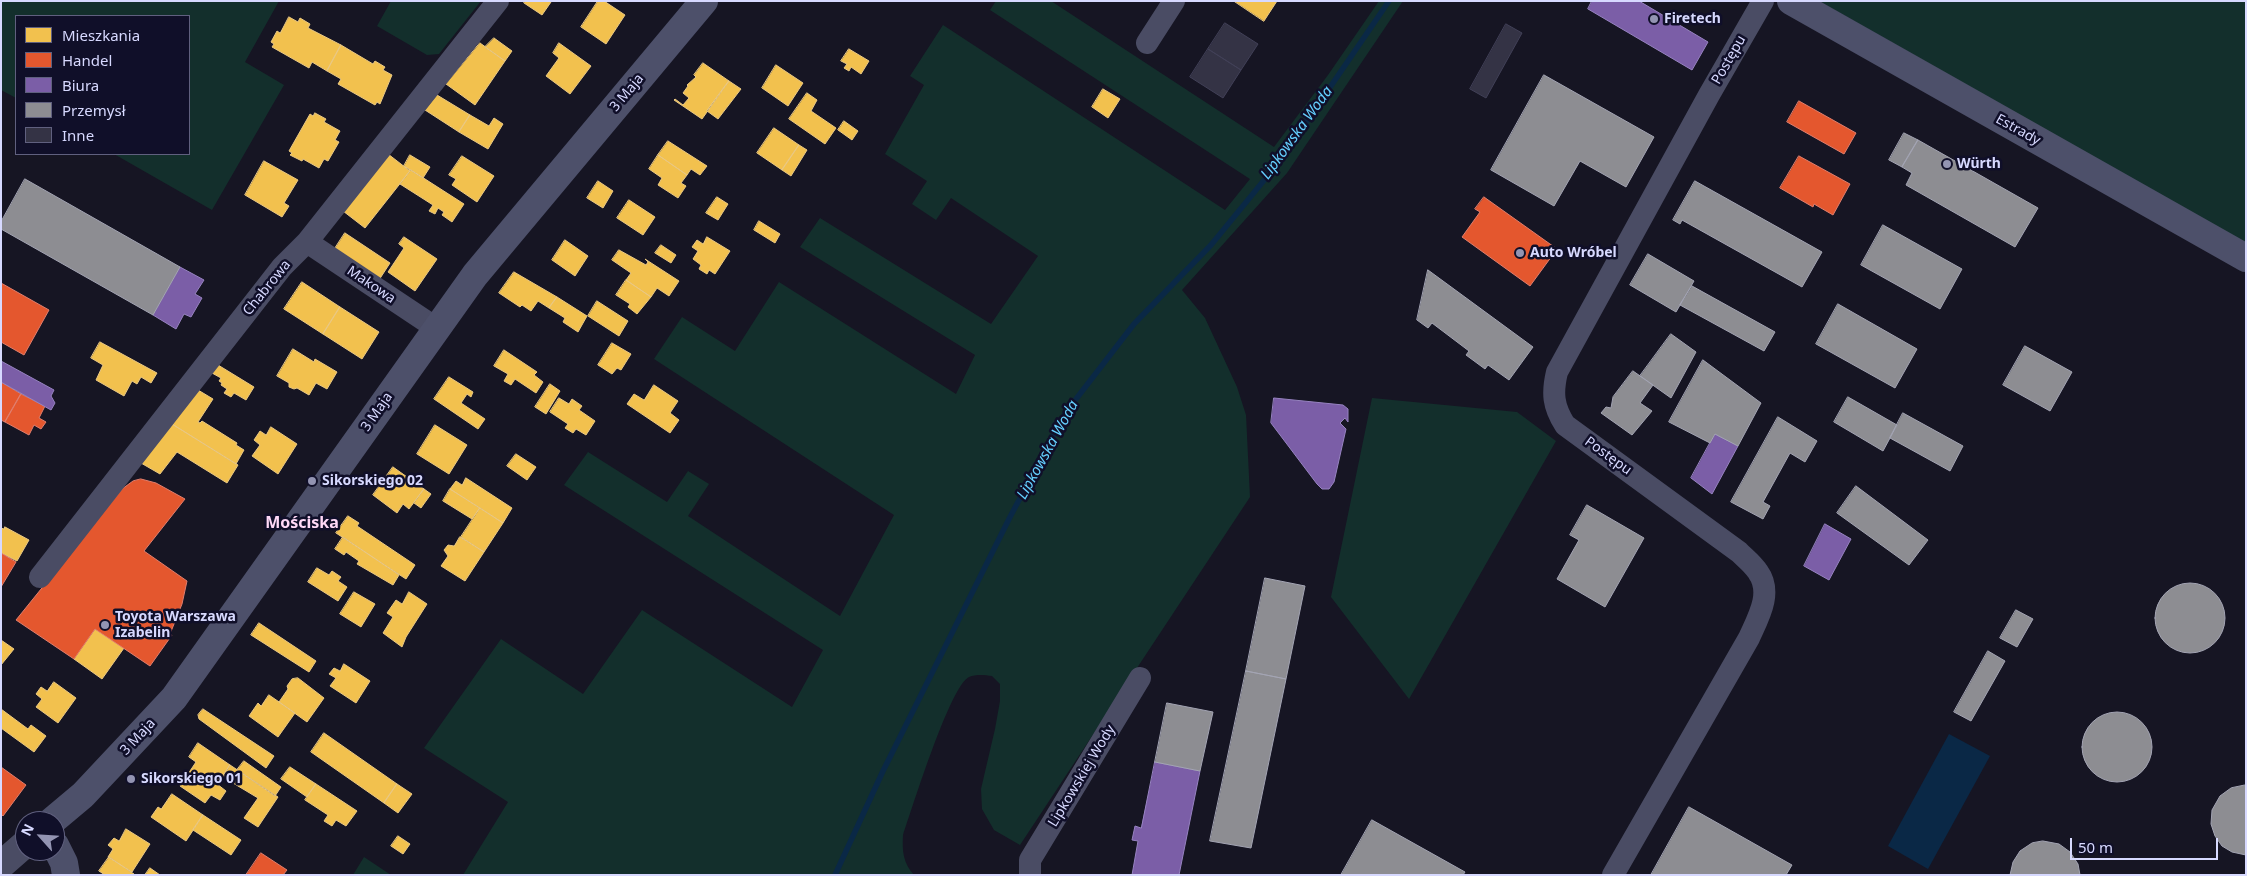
<!DOCTYPE html>
<meta charset="utf-8">
<style>
body{margin:0}
#map{position:relative;width:2247px;height:876px;overflow:hidden;background:#161523;font-family:"Noto Sans",sans-serif}
canvas{display:block}
.frame{position:absolute;inset:0;border:2px solid #d7d9ff;pointer-events:none}
.legend{position:absolute;left:15px;top:15px;width:175px;height:140px;box-sizing:border-box;background:#100f29;border:1px solid #60607f;margin:0;padding:6px 9px;list-style:none;font-size:15px;color:#d7d9ff}
.legend li{display:flex;align-items:center;gap:10px;height:25px}
.legend b{width:25px;border:1px solid #60607f}
.north{position:absolute;left:15px;top:811px;width:50px;height:50px;box-sizing:border-box;background:#100f29;border:1px solid #60607f;border-radius:50%;rotate:296deg;font-size:14px;font-weight:700;line-height:20px;text-align:center;color:#d7d9ff}
.north::after{content:'';display:block;margin:auto;width:18px;height:22px;background:#9394b2;clip-path:polygon(50% 0,100% 100%,50% 72%,0 100%)}
.scale{position:absolute;left:2070px;top:838px;width:148px;height:22px;box-sizing:border-box;border:2px solid #d7d9ff;border-top:0;padding-left:6px;font-size:15px;line-height:18px;white-space:nowrap;color:#d7d9ff;-webkit-text-stroke:4px #100f29;paint-order:stroke}
</style>
<div id="map">
<canvas width="2247" height="876"></canvas>
<div class="frame"></div>
<ul class="legend">
<li><b style="height:14px;background:#f2c14e"></b>Mieszkania</li>
<li><b style="height:14px;background:#e4572e"></b>Handel</li>
<li><b style="height:14px;background:#7b5ea7"></b>Biura</li>
<li><b style="height:14px;background:#8d8d92"></b>Przemysł</li>
<li><b style="height:14px;background:#343345"></b>Inne</li>
</ul>
<div class="north">N</div>
<div class="scale">50 m</div>
</div>
<script>
const c = document.querySelector('canvas').getContext('2d');
c.lineJoin = 'round';
function fill(path, color) {
  c.fillStyle = color;
  c.fill(path, 'evenodd');
}
function strokePath(path, color, width, dash) {
  c.strokeStyle = color;
  c.lineWidth = width;
  c.lineCap = dash ? 'butt' : 'round';
  c.setLineDash(dash || []);
  c.stroke(path);
}
function label(font, color, halo, rows, align = 'center') {
  c.font = font + ' "Noto Sans",sans-serif';
  c.lineWidth = 5;
  c.setLineDash([]);
  c.textBaseline = 'middle';
  c.strokeStyle = halo;
  c.fillStyle = color;
  for (const [text, x, y, turn = 0] of rows) {
    c.save();
    c.translate(x, y);
    c.rotate((+turn || 0) * Math.PI / 180);
    c.textAlign = isNaN(turn) ? turn : align;
    if (halo) c.strokeText(text, 0, 0);
    c.fillText(text, 0, 0);
    c.restore();
  }
}
fill(new Path2D(`
 M 1,1 L 279,1 L 245,62 L 284,85 L 212,210 L 114,154 L 189,154 L 189,16 L 16,16 L 16,98 L 1,90 Z
 M 391,1 L 481,1 L 439,54 L 427,55 L 377,26 Z
 M 996,1 L 1051,1 L 1274,147 L 1328,75 L 1379,1 L 1403,1 L 1287,173 L 1182,290 L 1205,318 L 1237,387 L 1246,415 L 1250,497 L 1020,845 L 994,830 L 982,809 L 981,789 L 995,729 L 1000,701 L 1000,684 L 992,676 C 985,675 976,674 969,677 C 950,686 912,809 903,835 C 902,851 903,863 914,875 L 463,875 L 508,802 L 424,748 L 501,639 L 583,694 L 642,610 L 792,707 L 823,650 L 564,485 L 588,452 L 667,502 L 688,471 L 709,484 L 688,516 L 840,616 L 894,515 L 654,359 L 682,317 L 735,351 L 779,282 L 956,394 L 975,355 L 800,247 L 820,218 L 991,324 L 1038,256 L 951,198 L 936,220 L 912,204 L 927,181 L 885,154 L 924,85 L 910,76 L 943,25 L 1225,210 L 1250,179 L 990,10 Z
 M 1819,1 L 2246,1 L 2246,244 Z
 M 1372,398 L 1517,412 L 1556,441 L 1409,699 L 1331,597 Z
 M 364,857 L 391,875 L 353,875 Z`), '#132f2c');
fill(new Path2D(`
 M 1949,734 L 1990,756 L 1928,869 L 1888,846 Z`), '#0a2846');
const homes = new Path2D(`
 M 525,1 L 550,1 L 551,2 L 542,15 L 524,3 Z
 M 598,1 L 604,1 L 625,15 L 606,44 L 581,27 Z
 M 1234,1 L 1277,1 L 1264,21 Z
 M 289,17 L 298,22 L 300,18 L 310,24 L 308,28 L 341,45 L 327,71 L 312,62 L 309,68 L 272,47 L 274,44 L 271,42 L 277,31 L 280,33 Z
 M 494,38 L 512,51 L 505,61 L 485,47 Z
 M 480,43 L 505,61 L 475,105 L 446,84 Z
 M 559,43 L 591,66 L 570,94 L 546,76 L 559,58 L 553,53 Z
 M 341,45 L 373,64 L 375,61 L 385,67 L 383,70 L 392,75 L 380,104 L 377,102 L 375,105 L 338,84 L 341,79 L 327,71 Z
 M 849,49 L 869,61 L 861,74 L 851,67 L 849,71 L 844,68 L 847,64 L 841,61 Z
 M 703,63 L 729,81 L 702,119 L 674,100 L 675,99 L 683,105 L 689,98 L 683,93 L 688,86 L 687,85 L 696,77 L 694,75 Z
 M 776,65 L 803,83 L 788,106 L 762,88 Z
 M 729,81 L 741,89 L 718,119 L 707,111 Z
 M 1103,89 L 1120,99 L 1108,118 L 1092,107 Z
 M 807,93 L 817,100 L 811,111 L 836,128 L 825,144 L 789,119 Z
 M 437,95 L 470,115 L 459,132 L 425,110 Z
 M 315,113 L 326,119 L 324,122 L 340,131 L 335,140 L 339,142 L 328,161 L 324,159 L 319,168 L 303,159 L 302,161 L 290,155 L 292,153 L 289,151 L 310,114 L 313,116 Z
 M 470,115 L 489,126 L 494,118 L 503,124 L 488,149 L 459,132 Z
 M 844,121 L 858,131 L 852,140 L 838,130 Z
 M 774,128 L 799,145 L 782,170 L 757,153 Z
 M 668,141 L 707,166 L 700,175 L 691,169 L 687,175 L 658,155 Z
 M 799,145 L 807,150 L 791,176 L 782,170 Z
 M 388,154 L 410,171 L 365,228 L 343,211 Z
 M 410,155 L 430,167 L 423,178 L 404,166 Z
 M 658,155 L 687,175 L 681,183 L 686,186 L 678,198 L 658,185 L 662,178 L 649,169 Z
 M 462,156 L 494,176 L 477,202 L 452,185 L 456,179 L 449,175 Z
 M 264,161 L 298,180 L 284,203 L 289,206 L 282,217 L 245,195 Z
 M 411,170 L 464,204 L 452,222 L 442,215 L 444,212 L 438,208 L 435,214 L 429,211 L 433,205 L 400,184 Z
 M 598,181 L 613,191 L 603,208 L 587,198 Z
 M 717,197 L 728,204 L 718,220 L 706,213 Z
 M 629,200 L 655,217 L 643,235 L 617,218 Z
 M 759,221 L 780,234 L 775,243 L 754,230 Z
 M 345,233 L 390,263 L 379,280 L 334,250 Z
 M 404,237 L 437,259 L 415,291 L 388,272 L 404,248 L 399,244 Z
 M 707,237 L 730,251 L 715,274 L 709,270 L 707,274 L 699,269 L 701,265 L 693,259 L 698,251 L 692,247 L 697,240 L 703,244 Z
 M 565,240 L 588,256 L 575,276 L 552,260 Z
 M 661,245 L 676,255 L 671,263 L 655,253 Z
 M 619,250 L 646,265 L 648,262 L 645,259 L 679,281 L 669,296 L 657,288 L 651,297 L 626,280 L 631,273 L 612,260 Z
 M 514,272 L 557,297 L 549,308 L 538,301 L 531,311 L 522,305 L 520,307 L 499,293 Z
 M 626,280 L 651,297 L 637,314 L 628,307 L 630,304 L 616,295 Z
 M 302,282 L 340,307 L 323,334 L 284,309 Z
 M 557,297 L 587,316 L 578,332 L 563,322 L 565,318 L 549,308 Z
 M 597,301 L 628,321 L 619,336 L 588,316 Z
 M 340,307 L 379,332 L 362,359 L 323,334 Z
 M 100,342 L 157,373 L 151,383 L 141,377 L 137,384 L 132,381 L 124,396 L 96,380 L 103,365 L 91,358 Z
 M 612,343 L 631,354 L 621,370 L 617,368 L 612,374 L 598,365 Z
 M 293,349 L 314,362 L 315,359 L 337,372 L 327,389 L 316,383 L 309,395 L 297,388 L 294,389 L 289,387 L 289,383 L 277,376 Z
 M 504,350 L 537,372 L 534,375 L 543,382 L 536,393 L 515,379 L 511,385 L 504,381 L 508,374 L 494,366 Z
 M 218,365 L 254,387 L 246,400 L 234,393 L 231,397 L 224,393 L 227,389 L 221,385 L 222,383 L 219,381 L 221,378 L 212,373 Z
 M 449,377 L 473,392 L 471,397 L 467,394 L 461,403 L 485,419 L 478,429 L 434,399 Z
 M 550,384 L 560,391 L 546,414 L 535,407 Z
 M 654,385 L 678,401 L 670,413 L 679,420 L 670,433 L 627,404 L 634,394 L 644,400 Z
 M 198,390 L 213,399 L 198,422 L 200,423 L 202,421 L 237,443 L 236,445 L 244,450 L 236,464 L 172,424 Z
 M 559,398 L 569,404 L 572,399 L 582,406 L 579,410 L 595,421 L 586,435 L 576,429 L 573,433 L 565,428 L 568,424 L 550,412 Z
 M 172,424 L 238,465 L 227,483 L 177,452 L 160,474 L 141,463 Z
 M 435,425 L 467,445 L 449,474 L 417,454 Z
 M 271,427 L 297,444 L 278,474 L 252,456 L 260,445 L 254,440 L 260,431 L 266,435 Z
 M 516,454 L 536,467 L 527,480 L 507,466 Z
 M 393,467 L 424,489 L 409,509 L 403,504 L 397,513 L 373,495 Z
 M 466,478 L 512,508 L 503,523 L 450,489 L 456,481 L 462,485 Z
 M 424,489 L 431,494 L 421,508 L 414,503 Z
 M 450,489 L 480,508 L 472,519 L 443,501 Z
 M 480,508 L 503,523 L 484,552 L 461,537 Z
 M 348,516 L 359,523 L 357,526 L 415,565 L 406,579 L 336,533 Z
 M 5,527 L 29,540 L 17,561 L 1,553 L 1,528 L 4,529 Z
 M 343,537 L 399,575 L 393,585 L 357,564 L 359,561 L 346,552 L 344,555 L 335,549 Z
 M 460,537 L 484,552 L 465,581 L 441,566 L 448,556 L 444,550 L 448,545 L 454,546 Z
 M 317,568 L 329,575 L 332,571 L 341,577 L 338,581 L 347,587 L 338,601 L 308,582 Z
 M 354,592 L 375,604 L 361,627 L 340,614 Z
 M 409,592 L 427,604 L 406,637 L 402,647 L 383,633 L 393,617 L 387,613 L 396,600 L 402,604 Z
 M 259,623 L 316,661 L 309,672 L 251,635 Z
 M 95,629 L 124,648 L 102,679 L 74,659 Z
 M 1,640 L 14,649 L 1,665 Z
 M 344,664 L 370,681 L 356,703 L 330,686 L 336,678 L 329,674 L 334,668 L 340,671 Z
 M 298,678 L 324,698 L 307,722 L 279,702 L 288,689 L 287,686 L 292,679 Z
 M 54,682 L 76,698 L 58,723 L 36,707 L 42,699 L 36,694 L 41,687 L 47,691 Z
 M 269,695 L 295,713 L 278,737 L 249,716 L 258,703 L 261,706 Z
 M 1,709 L 28,729 L 31,725 L 46,736 L 34,752 L 1,728 Z
 M 203,709 L 274,756 L 266,768 L 199,719 L 198,715 Z
 M 324,733 L 397,784 L 384,803 L 311,752 Z
 M 198,743 L 230,765 L 217,784 L 226,791 L 220,800 L 211,795 L 205,803 L 180,786 L 196,762 L 189,757 Z
 M 244,761 L 281,787 L 275,796 L 237,770 Z
 M 230,765 L 278,797 L 258,827 L 244,818 L 258,798 L 223,777 Z
 M 290,767 L 316,784 L 307,797 L 281,779 Z
 M 316,784 L 357,811 L 346,826 L 336,820 L 332,826 L 324,821 L 328,815 L 305,800 Z
 M 397,784 L 412,794 L 398,813 L 384,803 Z
 M 172,794 L 203,815 L 186,841 L 151,817 L 158,807 L 161,809 Z
 M 203,815 L 241,840 L 231,855 L 193,830 Z
 M 126,829 L 150,844 L 132,872 L 108,857 L 113,849 L 108,845 L 114,838 L 119,841 Z
 M 398,836 L 410,844 L 403,854 L 391,846 Z
 M 109,857 L 134,874 L 133,875 L 105,875 L 99,871 Z
 M 150,868 L 160,875 L 145,875 Z`);
fill(homes, '#f2c14e');
strokePath(homes, '#eac883', 1);
const shops = new Path2D(`
 M 1799,101 L 1856,133 L 1844,154 L 1787,122 Z
 M 1799,156 L 1850,184 L 1833,215 L 1814,204 L 1813,207 L 1780,188 Z
 M 1484,197 L 1557,249 L 1530,286 L 1462,237 L 1480,212 L 1475,209 Z
 M 1,283 L 49,310 L 24,355 L 1,342 Z
 M 1,382 L 21,394 L 5,422 L 1,420 Z
 M 21,394 L 45,406 L 39,418 L 46,422 L 41,429 L 34,425 L 29,435 L 5,422 Z
 M 141,479 L 156,483 L 185,499 L 144,551 L 187,581 L 182,604 L 170,634 L 172,635 L 150,666 L 95,629 L 74,659 L 16,620 L 122,489 L 133,481 Z
 M 1,553 L 16,562 L 1,587 Z
 M 1,767 L 26,785 L 3,816 L 1,814 Z
 M 261,853 L 287,870 L 283,875 L 246,875 Z`);
fill(shops, '#e4572e');
strokePath(shops, '#e07e6d', 1);
const offices = new Path2D(`
 M 1592,1 L 1639,1 L 1708,42 L 1692,70 L 1588,9 Z
 M 180,267 L 204,280 L 195,294 L 202,298 L 191,317 L 184,314 L 176,329 L 153,315 Z
 M 1,361 L 54,390 L 51,396 L 55,403 L 51,410 L 1,382 Z
 M 1274,398 L 1343,405 L 1348,409 L 1348,422 L 1345,418 L 1340,423 L 1346,429 L 1334,482 L 1329,489 L 1322,489 L 1317,484 L 1271,423 Z
 M 1715,434 L 1738,446 L 1712,494 L 1691,478 Z
 M 1825,524 L 1851,539 L 1829,580 L 1804,566 Z
 M 1155,762 L 1200,771 L 1179,875 L 1132,875 L 1138,841 L 1132,840 L 1135,826 L 1141,828 Z`);
fill(offices, '#7b5ea7');
strokePath(offices, '#9783c1', 1);
const industry = new Path2D(`
 M 1544,75 L 1654,137 L 1626,187 L 1580,161 L 1554,206 L 1491,170 Z
 M 1904,133 L 1918,140 L 1902,167 L 1889,160 Z
 M 1918,140 L 2038,208 L 2015,247 L 1906,185 L 1912,173 L 1902,167 Z
 M 25,179 L 180,267 L 153,315 L 1,229 L 1,222 Z
 M 1695,181 L 1822,252 L 1802,287 L 1682,220 L 1680,224 L 1673,220 Z
 M 1883,225 L 1962,269 L 1940,309 L 1861,265 Z
 M 1648,254 L 1694,281 L 1676,312 L 1630,285 Z
 M 1428,270 L 1533,347 L 1509,380 L 1488,365 L 1485,369 L 1466,355 L 1469,351 L 1432,323 L 1428,328 L 1417,320 Z
 M 1692,286 L 1775,332 L 1764,351 L 1680,305 Z
 M 1838,304 L 1917,349 L 1895,388 L 1816,344 Z
 M 1671,334 L 1696,352 L 1671,398 L 1640,376 Z
 M 2025,346 L 2072,372 L 2050,411 L 2003,385 Z
 M 1703,360 L 1761,403 L 1738,446 L 1715,434 L 1710,443 L 1669,422 Z
 M 1633,371 L 1653,385 L 1640,403 L 1652,411 L 1632,435 L 1601,413 L 1606,407 L 1611,408 L 1613,397 Z
 M 1848,397 L 1897,425 L 1883,451 L 1834,422 Z
 M 1903,413 L 1963,446 L 1950,471 L 1890,438 Z
 M 1778,417 L 1817,441 L 1805,462 L 1790,453 L 1763,502 L 1770,506 L 1763,519 L 1731,502 Z
 M 1856,486 L 1928,540 L 1909,565 L 1837,513 Z
 M 1587,505 L 1644,538 L 1605,607 L 1557,579 L 1579,540 L 1570,535 Z
 M 1265,578 L 1305,586 L 1286,679 L 1246,671 Z
 M2155 618a35 35 0 1 1 70 0a35 35 0 1 1-70 0Z
 M 2016,610 L 2033,619 L 2017,647 L 2000,638 Z
 M 1988,651 L 2005,661 L 1971,721 L 1954,712 Z
 M 1246,671 L 1286,679 L 1251,848 L 1210,841 Z
 M 1167,703 L 1213,712 L 1200,771 L 1155,762 Z
 M2082 747a35 35 0 1 1 70 0a35 35 0 1 1-70 0Z
 M 2245,785 L 2246,785 L 2246,855 L 2232,852 L 2222,846 L 2215,836 L 2211,824 L 2212,810 L 2220,796 L 2231,788 Z
 M 1689,807 L 1792,865 L 1786,875 L 1651,875 Z
 M 1372,820 L 1465,872 L 1463,875 L 1341,875 Z
 M 2043,841 L 2059,844 L 2070,852 L 2078,864 L 2080,875 L 2010,875 L 2013,862 L 2020,851 L 2032,843 Z`);
fill(industry, '#8d8d92');
strokePath(industry, '#a3a4b3', 1);
strokePath(new Path2D(`
 M 835,875 L 883,771 L 1010,517 L 1066,412 L 1134,324 L 1211,245 L 1279,162 L 1389,1`), '#0a2846', 5.5);
const building = new Path2D(`
 M 1225,23 L 1258,44 L 1241,70 L 1208,49 Z
 M 1506,24 L 1522,33 L 1486,98 L 1470,89 Z
 M 1208,49 L 1241,70 L 1223,98 L 1190,77 Z`);
fill(building, '#343345');
strokePath(building, '#414057', 1);
strokePath(new Path2D(`
 M 1147,43 L 1174,1
 M 307,242 L 436,328
 M 40,577 L 282,267 L 307,242 L 498,1
 M 1030,875 L 1030,860 L 1140,678
 M 1613,875 L 1749,638 C 1758,618 1773,593 1758,572 C 1753,564 1745,558 1739,552 L 1565,425 C 1553,406 1552,393 1557,372 L 1709,95 L 1763,1`), '#4a4c64', 22);
strokePath(new Path2D(`
 M 1,865 L 25,844`), '#4a4c64', 28);
strokePath(new Path2D(`
 M 1791,1 L 2246,258
 M 52,821 L 83,795 L 174,698 L 475,275 L 704,1
 M 55,845 L 64,863 L 66,875`), '#4d506a', 28);
for (const [x, y, r, color] of [
 [1654,19,5,"#9394b2"],
 [1947,164,5,"#9394b2"],
 [1520,253,5,"#9394b2"],
 [312,481,5,"#9394b2"],
 [105,625,5,"#9394b2"],
 [131,779,5,"#9394b2"]
]) {
  const dot = new Path2D();
  dot.arc(x, y, r, 0, 2 * Math.PI);
  c.fillStyle = color;
  c.fill(dot);
  strokePath(dot, '#100f29', 2);
}
label('bold 14px', '#d7d9ff', '#100f29', [
 ["Firetech",1664,19],
 ["Würth",1957,164],
 ["Auto Wróbel",1530,253],
 ["Sikorskiego 02",322,481],
 ["Toyota Warszawa",115,617],
 ["Izabelin",115,633],
 ["Sikorskiego 01",141,779]
], 'left');
label('14px', '#d7d9ff', '#100f29', [
 ["Postępu",1729,60,-60],
 ["3 Maja",627,93,-50],
 ["Estrady",2018,130,29],
 ["Makowa",371,285,34],
 ["Chabrowa",267,288,-51],
 ["3 Maja",377,412,-55],
 ["Postępu",1608,456,36],
 ["3 Maja",138,737,-47],
 ["Lipkowskiej Wody",1082,776,-59]
]);
label('italic 15px', '#65d0ff', '#100f29', [
 ["Lipkowska Woda",1297,133,-54],
 ["Lipkowska Woda",1048,450,-61]
]);
label('bold 16px', '#ffd9f7', '#100f29', [
 ["Mościska",302,523]
]);
</script>
